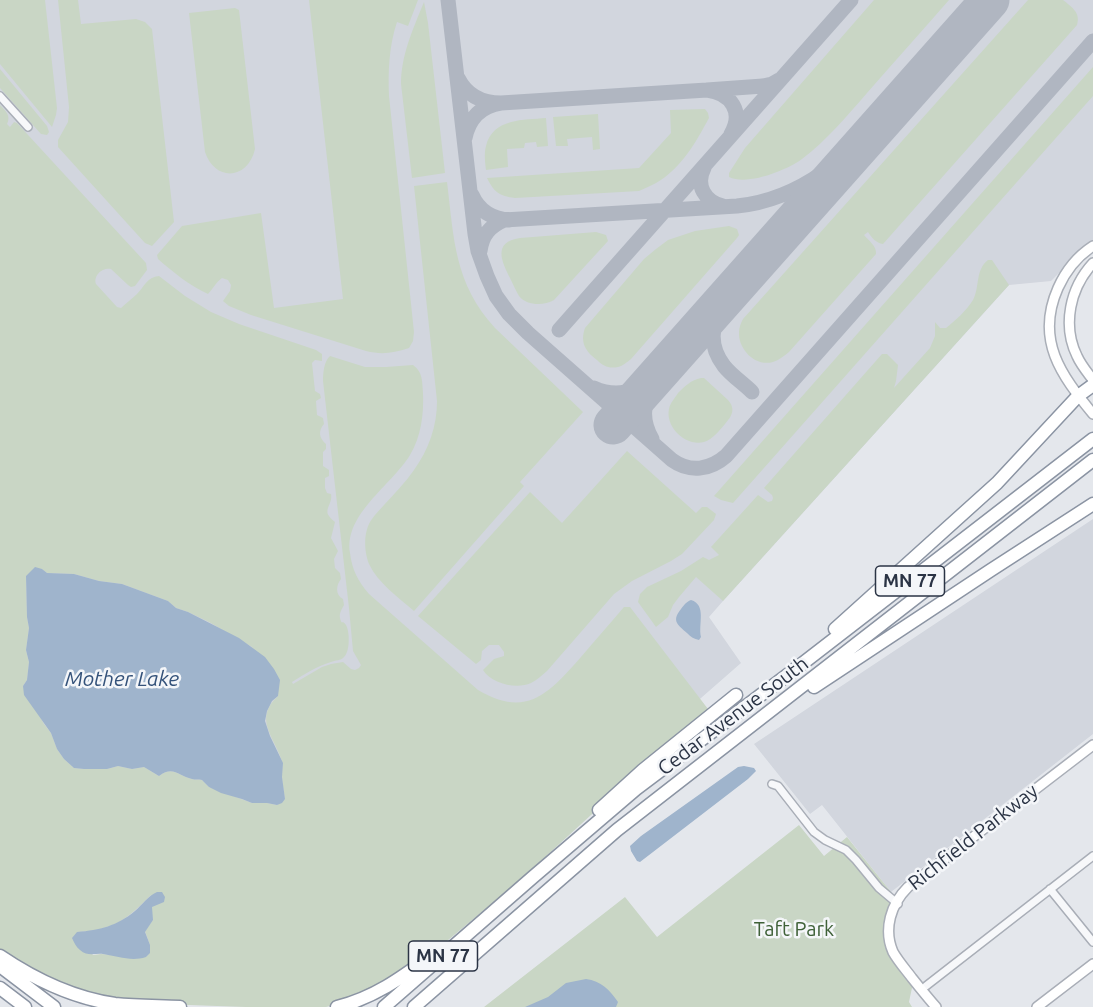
<!DOCTYPE html>
<style>
body{margin:0}
canvas{display:block;background:#e4e7ec}
</style>
<canvas width="1093" height="1007"></canvas>
<script>
const c = document.querySelector('canvas').getContext('2d');
c.lineJoin = 'round';
function fill(path, color) {
  c.fillStyle = color;
  c.fill(path, 'evenodd');
}
function strokePath(path, color, width, dash) {
  c.strokeStyle = color;
  c.lineWidth = width;
  c.lineCap = dash ? 'butt' : 'round';
  c.setLineDash(dash || []);
  c.stroke(path);
}
function label(font, color, halo, rows, align = 'center') {
  c.font = font + ' Ubuntu,sans-serif';
  c.lineWidth = 5;
  c.setLineDash([]);
  c.textBaseline = 'middle';
  c.strokeStyle = halo;
  c.fillStyle = color;
  for (const [text, x, y, turn = 0] of rows) {
    c.save();
    c.translate(x, y);
    c.rotate((+turn || 0) * Math.PI / 180);
    c.textAlign = isNaN(turn) ? turn : align;
    if (halo) c.strokeText(text, 0, 0);
    c.fillText(text, 0, 0);
    c.restore();
  }
}
fill(new Path2D(`
 M 0,0 L 1093,0 L 1093,243 L 1069,263 L 1051,281 L 1009,285 L 723,601 L 709,617 L 741,663 L 677,719 L 183,982 L 0,897 Z
 M 1093,519 L 1093,734 L 891,892 L 822,805 L 810,814 L 754,744 Z`), '#d2d6de');
fill(new Path2D(`
 M 0,0 L 45,0 L 57,108 L 56,115 L 52,127 L 0,64 Z
 M 58,0 L 78,0 L 81,24 L 136,19 L 145,22 L 152,29 L 174,222 L 152,246 L 145,243 L 58,147 L 58,140 L 68,122 L 69,107 Z
 M 309,0 L 418,0 L 408,26 L 397,22 C 389,46 388,71 389,96 L 414,332 L 413,341 L 409,348 C 393,353 382,355 366,351 L 251,315 L 229,306 L 223,301 L 230,291 L 231,285 L 228,280 L 222,278 C 216,282 213,289 208,294 C 189,285 174,273 158,259 L 157,255 L 182,226 L 261,213 L 274,308 L 343,299 Z
 M 874,0 L 949,0 C 922,31 894,62 867,93 C 847,116 827,140 802,159 C 787,170 748,186 729,177 L 729,173 L 745,148 Z
 M 1028,0 L 1063,0 C 1072,7 1081,13 1077,25 L 883,244 C 876,243 872,238 868,232 L 864,235 C 868,240 877,246 876,254 L 789,352 C 784,356 779,360 773,362 C 755,367 738,349 739,332 C 739,327 741,323 743,319 Z
 M 424,2 L 428,23 L 445,173 L 412,178 L 401,84 C 401,55 413,29 424,2 Z
 M 235,8 L 239,10 L 255,149 C 248,180 215,182 205,152 L 189,13 Z
 M 1093,67 L 1093,96 L 733,503 L 721,500 L 714,496 Z
 M 0,69 L 47,126 L 49,132 L 47,135 L 41,134 L 0,88 Z
 M 0,105 C 6,111 11,116 7,124 L 10,127 L 14,122 L 17,123 L 146,263 L 147,270 L 135,286 L 131,287 L 128,285 L 111,269 C 103,267 93,275 96,284 L 117,307 L 121,308 C 126,303 132,299 137,294 C 144,287 147,277 159,276 L 185,296 L 211,312 L 239,324 L 316,350 L 322,354 L 322,361 L 315,360 L 312,363 L 315,391 L 320,394 L 321,398 L 316,401 L 317,415 L 323,418 L 324,424 C 318,431 319,438 326,444 L 326,449 L 323,452 L 323,466 L 329,470 L 329,476 L 325,478 L 325,488 L 327,493 L 331,494 C 333,503 324,509 329,516 C 331,519 333,520 335,522 L 331,538 L 338,551 L 334,559 L 335,568 L 340,573 L 341,579 C 336,585 335,595 343,599 L 344,605 C 342,609 339,613 340,618 C 342,626 342,619 346,625 C 350,632 350,652 344,657 C 341,661 335,660 331,662 C 317,666 305,674 292,682 L 293,684 L 322,667 L 331,664 L 343,662 L 351,669 L 355,670 L 359,668 L 361,665 L 353,651 L 349,608 L 323,381 C 323,373 324,361 330,356 L 365,367 L 386,367 L 413,365 C 423,372 422,381 423,393 C 424,414 421,437 410,455 C 391,486 344,514 350,553 C 352,570 358,581 369,594 L 478,690 C 527,719 549,693 581,657 C 595,640 610,624 624,607 L 630,607 L 708,709 L 708,713 L 650,761 L 520,880 L 435,951 L 350,1001 L 326,1007 L 246,1007 L 131,1003 L 68,990 L 0,953 ZM 42,569 L 47,573 L 74,574 L 99,581 L 122,584 L 168,601 L 176,608 L 188,612 L 209,622 L 252,647 L 278,696 C 253,719 274,736 282,761 C 283,765 282,770 282,775 C 282,783 284,791 285,799 L 277,805 L 267,803 L 252,803 L 209,787 L 202,780 C 199,779 195,780 192,779 C 179,776 173,765 159,776 L 144,767 L 132,769 L 118,766 L 107,769 L 84,769 L 74,768 L 64,759 L 57,749 L 51,733 L 44,724 L 23,686 L 27,680 L 29,662 L 26,650 L 29,628 L 27,617 L 26,576 ZM 151,895 L 151,911 L 153,920 L 145,931 L 150,945 L 150,952 L 146,957 L 101,954 L 93,955 L 77,932 C 114,930 126,920 151,895 Z
 M 705,109 L 708,113 L 709,118 C 696,142 681,169 656,183 C 651,186 645,188 639,191 L 515,198 C 499,196 494,192 487,178 L 639,168 L 671,133 L 670,110 Z
 M 598,114 L 600,149 L 593,150 L 592,137 L 567,139 L 568,146 L 556,146 L 553,117 Z
 M 546,118 L 548,146 L 537,147 L 536,142 L 525,143 L 524,148 L 507,149 L 508,167 L 486,170 C 485,162 484,153 486,146 C 493,118 524,120 546,118 Z
 M 447,182 C 454,239 454,283 495,328 L 583,412 L 520,482 L 524,486 L 414,611 C 398,597 378,583 369,564 C 364,551 363,531 372,519 C 375,514 380,510 384,505 C 394,494 405,483 414,470 C 429,449 437,426 437,401 L 414,186 Z
 M 729,226 L 737,229 L 739,235 L 737,238 L 631,359 C 627,362 623,366 618,367 C 609,369 603,366 597,360 C 585,351 580,342 585,328 L 644,259 L 656,249 L 668,240 L 695,231 Z
 M 596,232 L 606,235 L 608,241 L 554,300 C 544,306 527,306 519,296 C 516,291 513,284 510,278 C 502,262 492,242 520,238 Z
 M 988,260 L 992,260 L 1009,285 L 723,601 L 696,577 L 679,597 L 673,605 L 668,617 L 656,627 L 638,602 L 640,594 L 647,587 L 681,571 L 703,557 L 709,560 L 719,555 L 711,547 L 758,495 L 768,502 L 772,501 L 773,498 L 772,495 L 764,488 L 882,354 L 887,354 L 898,365 L 896,381 L 894,388 L 930,348 L 935,336 L 935,322 L 940,328 L 946,328 C 956,320 966,311 973,300 C 980,287 975,270 988,260 Z
 M 701,378 L 704,378 L 728,400 C 736,409 732,416 725,424 C 719,431 713,439 704,442 C 686,447 665,427 669,409 C 670,403 675,398 678,393 C 685,386 691,380 701,378 Z
 M 627,451 L 696,513 L 702,507 L 707,507 L 716,514 L 714,520 L 682,554 L 671,561 L 632,581 L 614,594 L 547,671 C 542,675 537,680 531,683 C 516,690 491,683 483,670 L 494,659 L 504,656 L 504,652 L 499,645 L 489,645 L 482,651 L 481,660 L 476,664 L 418,616 L 530,492 L 562,523 Z
 M 799,825 L 824,856 L 847,837 L 891,892 L 886,929 L 913,983 L 909,1002 L 912,1007 L 484,1007 L 625,897 L 657,937 Z`), '#c9d6c5');
fill(new Path2D(`
 M 35,567 L 42,569 L 47,573 L 74,574 L 99,581 L 122,584 L 168,601 L 176,608 L 188,612 L 239,638 L 265,657 L 274,669 L 280,680 L 278,696 L 272,701 L 267,711 L 265,721 L 270,736 L 283,763 L 282,777 L 285,799 L 282,803 L 277,805 L 267,803 L 252,803 L 242,799 L 221,793 L 209,787 L 202,780 C 199,779 195,780 192,779 C 179,776 173,765 159,776 L 144,767 L 132,769 L 118,766 L 107,769 L 84,769 L 74,768 L 64,759 L 57,749 L 51,733 L 24,695 L 23,686 L 27,680 L 29,662 L 26,650 L 29,628 L 27,617 L 26,576 Z
 M 691,600 C 707,605 698,624 701,637 L 699,640 C 694,639 691,637 687,633 C 678,625 671,621 681,609 C 684,605 686,602 691,600 Z
 M 744,766 L 754,768 L 756,771 L 748,779 L 640,862 L 637,861 L 631,851 L 630,846 L 641,836 L 738,767 Z
 M 157,892 L 162,892 L 165,897 L 164,902 L 152,907 L 153,920 L 145,932 L 150,945 L 150,953 L 146,957 C 131,962 118,956 103,954 C 95,953 88,957 80,950 C 76,947 74,942 72,938 L 77,932 C 100,930 117,926 135,911 C 142,905 148,896 157,892 Z
 M 586,979 C 601,981 610,990 618,1002 L 616,1007 L 525,1007 L 548,997 L 566,983 Z`), '#9fb4cc');
strokePath(new Path2D(`
 M 448,0 L 475,234 L 478,251 L 487,276 L 496,296 L 509,314 L 528,333 L 672,460 C 690,473 710,470 726,456 L 1093,41
 M 458,78 C 467,96 482,103 501,103 C 481,106 469,118 465,138
 M 501,103 L 707,90
 M 731,134 C 744,112 731,93 707,90 L 763,86 L 772,84 L 779,80
 M 704,168 C 695,185 705,202 723,206
 M 472,195 C 479,211 492,219 510,220
 M 480,251 C 482,235 490,226 504,220 L 737,206 C 805,199 848,155 894,108
 M 740,283 C 720,308 700,334 724,366 C 732,376 743,383 752,392
 M 559,330 L 851,0
 M 594,388 C 616,398 635,392 655,379 C 645,402 639,416 652,439`), '#b0b6c1', 15);
strokePath(new Path2D(`
 M 613,425 L 990,0`), '#b0b6c1', 39);
const street = new Path2D(`
 M 0,96 L 28,127
 M 772,784 L 778,786 L 814,832 L 825,840 L 846,850 L 856,860 L 879,888 L 898,904
 M 1050,889 L 1093,942
 M 926,986 L 1093,856`);
const secondary = new Path2D(`
 M 1093,246 C 1076,257 1066,270 1058,288 C 1035,340 1061,375 1093,414
 M 1093,263 C 1070,288 1062,325 1077,356 C 1081,365 1087,372 1093,380
 M 936,1007 C 928,998 920,988 912,978 C 906,970 898,961 893,952 C 883,929 891,904 908,887 L 1093,745
 M 1037,1007 L 1093,964`);
const highway = new Path2D(`
 M 835,629 L 997,483 L 1078,396 L 1093,385
 M 814,687 L 991,570 L 1093,504
 M 599,810 L 643,770 L 736,695
 M 0,956 C 34,979 73,998 115,1004 C 137,1006 158,1006 180,1007
 M 0,966 L 54,1007
 M 0,988 L 25,1007
 M 337,1007 C 377,997 405,975 438,951
 M 384,1007 L 533,877 L 636,789 L 798,667 L 1093,439
 M 414,1007 L 617,830 L 1093,460`);
strokePath(street, '#a9aeb7', 10);
strokePath(secondary, '#a9aeb7', 12);
strokePath(highway, '#8b94a3', 15);
strokePath(street, '#f7f8fa', 7);
strokePath(secondary, '#fff', 9);
strokePath(highway, '#fff', 12);
for (const [x, y, w] of [
 [910,581,69],
 [443,956,69]
]) {
  const box = new Path2D();
  box.roundRect(x - w / 2, y - 15, w, 30, 4.5);
  c.fillStyle = '#f4f6f9';
  c.fill(box);
  strokePath(box, '#2b3445', 1.5);
}
label('bold 18px', '#2b3445', null, [
 ["MN 77",910,581],
 ["MN 77",443,956]
]);
label('20px', '#2b3445', '#f4f6f9', [
 ["Cedar Avenue South",733,716,-37],
 ["Richfield Parkway",973,837,-38]
]);
label('20px', '#3f6138', '#f4f6f9', [
 ["Taft Park",794,929]
]);
label('italic 21px', '#34527a', '#f4f6f9', [
 ["Mother Lake",122,679]
]);
</script>
